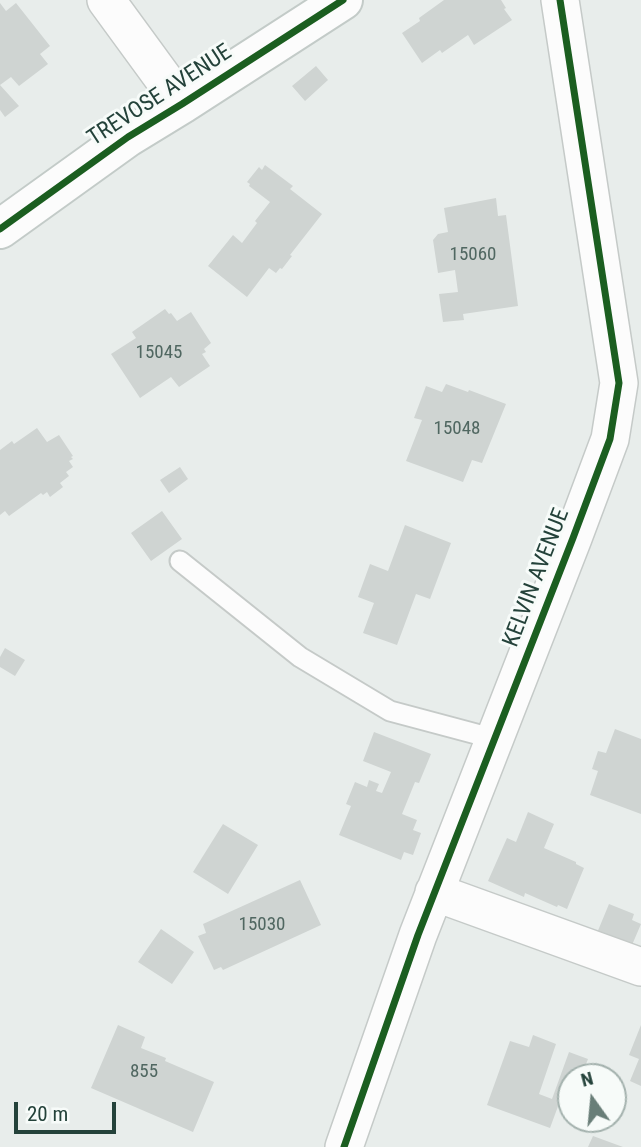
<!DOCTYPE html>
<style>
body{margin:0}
#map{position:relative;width:641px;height:1147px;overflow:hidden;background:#e8edeb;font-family:"Roboto Condensed",sans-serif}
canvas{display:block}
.north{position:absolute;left:557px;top:1063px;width:70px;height:70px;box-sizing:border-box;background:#f7fbf9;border:2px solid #a3b1ad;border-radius:50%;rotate:345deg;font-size:19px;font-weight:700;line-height:28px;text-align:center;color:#24423a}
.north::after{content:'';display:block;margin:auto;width:24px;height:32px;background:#697e78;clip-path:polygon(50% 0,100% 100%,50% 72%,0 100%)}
.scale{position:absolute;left:14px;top:1102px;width:102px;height:32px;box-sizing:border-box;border:4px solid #24423a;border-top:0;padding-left:9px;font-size:21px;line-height:24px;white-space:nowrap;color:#24423a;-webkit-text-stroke:5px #f7fbf9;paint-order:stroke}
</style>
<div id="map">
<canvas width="641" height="1147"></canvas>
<div class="north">N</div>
<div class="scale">20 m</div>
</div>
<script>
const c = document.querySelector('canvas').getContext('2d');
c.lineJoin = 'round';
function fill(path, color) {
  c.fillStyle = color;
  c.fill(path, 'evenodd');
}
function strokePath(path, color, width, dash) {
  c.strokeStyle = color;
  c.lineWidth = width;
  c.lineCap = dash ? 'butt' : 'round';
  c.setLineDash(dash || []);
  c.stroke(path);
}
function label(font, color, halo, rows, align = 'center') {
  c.font = font + ' "Roboto Condensed",sans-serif';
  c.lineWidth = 6;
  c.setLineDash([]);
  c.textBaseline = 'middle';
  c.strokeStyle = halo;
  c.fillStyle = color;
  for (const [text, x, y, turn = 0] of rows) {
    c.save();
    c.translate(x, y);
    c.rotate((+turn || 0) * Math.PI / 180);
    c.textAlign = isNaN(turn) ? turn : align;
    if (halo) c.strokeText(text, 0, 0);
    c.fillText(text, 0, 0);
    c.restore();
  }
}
fill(new Path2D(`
 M 444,0 L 501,0 L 506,8 L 504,9 L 512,20 L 474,45 L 468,35 L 442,53 L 440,50 L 422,63 L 402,33 L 420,21 L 419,18 Z
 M 0,3 L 6,11 L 16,3 L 50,46 L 40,54 L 48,64 L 19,86 L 11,77 L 0,85 L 19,106 L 5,117 L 0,110 Z
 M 316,66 L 328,80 L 305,101 L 292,86 Z
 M 265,165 L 293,186 L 290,189 L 322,214 L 290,255 L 292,256 L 282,269 L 280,268 L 276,273 L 269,268 L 247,297 L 208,266 L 233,235 L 242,243 L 257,223 L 255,221 L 270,202 L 249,186 L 250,184 L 247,182 L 259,167 L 262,170 Z
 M 496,198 L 498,216 L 506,215 L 518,306 L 463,314 L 464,320 L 443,322 L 439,294 L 458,292 L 455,270 L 438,273 L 433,240 L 438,234 L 448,232 L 444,208 Z
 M 165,309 L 169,314 L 171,313 L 177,321 L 191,312 L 211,343 L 204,349 L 206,352 L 202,354 L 210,366 L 179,387 L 171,377 L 140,398 L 111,354 L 136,338 L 132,332 Z
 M 446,384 L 468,392 L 469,390 L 506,404 L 482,463 L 472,460 L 463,482 L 406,461 L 422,420 L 414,418 L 426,386 L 442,392 Z
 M 37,428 L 47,442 L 59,435 L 73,456 L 71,457 L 73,459 L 69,461 L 73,467 L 66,472 L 69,476 L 60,483 L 63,487 L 50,497 L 47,492 L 43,495 L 41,493 L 9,516 L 5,511 L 0,515 L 0,450 L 12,441 L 14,444 Z
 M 180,467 L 188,479 L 169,493 L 160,480 Z
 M 162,511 L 182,539 L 151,561 L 131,533 Z
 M 405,525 L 451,543 L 430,599 L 416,594 L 397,645 L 363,633 L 374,603 L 358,597 L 370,564 L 388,571 Z
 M 5,648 L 25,660 L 15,676 L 0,667 L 0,657 Z
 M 615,729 L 641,739 L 641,814 L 590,795 L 598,771 L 592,769 L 598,751 L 606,753 Z
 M 374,732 L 431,754 L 419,783 L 415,782 L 402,814 L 417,820 L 413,830 L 421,833 L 413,855 L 404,852 L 401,860 L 339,835 L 351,806 L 346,804 L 355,782 L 367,787 L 369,780 L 379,784 L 376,791 L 382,793 L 391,772 L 363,761 Z
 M 528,812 L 554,824 L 544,848 L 576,862 L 576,864 L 584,868 L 567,909 L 558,905 L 557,907 L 525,893 L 524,897 L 488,881 L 507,838 L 516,842 Z
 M 223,824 L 258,845 L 228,894 L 193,872 Z
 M 300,880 L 321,925 L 223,970 L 221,967 L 214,970 L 198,936 L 206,933 L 203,924 Z
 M 609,904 L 634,914 L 632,920 L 641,924 L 632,945 L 597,933 Z
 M 161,929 L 194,952 L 172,984 L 138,962 Z
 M 118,1025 L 145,1037 L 141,1048 L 166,1058 L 165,1061 L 214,1082 L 193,1132 L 91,1088 Z
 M 641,1025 L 641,1086 L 630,1081 L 639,1059 L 629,1055 Z
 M 533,1035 L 556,1044 L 539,1094 L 552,1099 L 569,1052 L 588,1059 L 581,1077 L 571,1077 L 571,1093 L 564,1090 L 550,1128 L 487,1105 L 510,1041 L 529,1047 Z
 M 593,1136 L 623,1147 L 588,1147 Z`), '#cfd4d2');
const lane = new Path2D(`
 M 180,561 L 300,657 L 390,711 L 495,739`);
const street = new Path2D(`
 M 106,0 L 182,104
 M 434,892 L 641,967
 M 344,1147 L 418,935 L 573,538 L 610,439 L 619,383 L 560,0`);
const secondary = new Path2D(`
 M 0,229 L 128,137 L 182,104 L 343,0`);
strokePath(lane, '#c5cac8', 23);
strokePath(street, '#c5cac8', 40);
strokePath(secondary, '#c3cbc8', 42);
strokePath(lane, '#fcfcfc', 19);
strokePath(street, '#fcfcfc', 37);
strokePath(secondary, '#fcfcfc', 38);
strokePath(new Path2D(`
 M 0,229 L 128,137 L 182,104 L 343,0
 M 344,1147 L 418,935 L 573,538 L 610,439 L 619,383 L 560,0`), '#1b5e20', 7);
label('19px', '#506761', null, [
 ["15060",473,255],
 ["15045",159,353],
 ["15048",457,429],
 ["15030",262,925],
 ["855",144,1072]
]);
label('23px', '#24423a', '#f7fbf9', [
 ["TREVOSE AVENUE",160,96,-33],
 ["KELVIN AVENUE",537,578,-69]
]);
</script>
